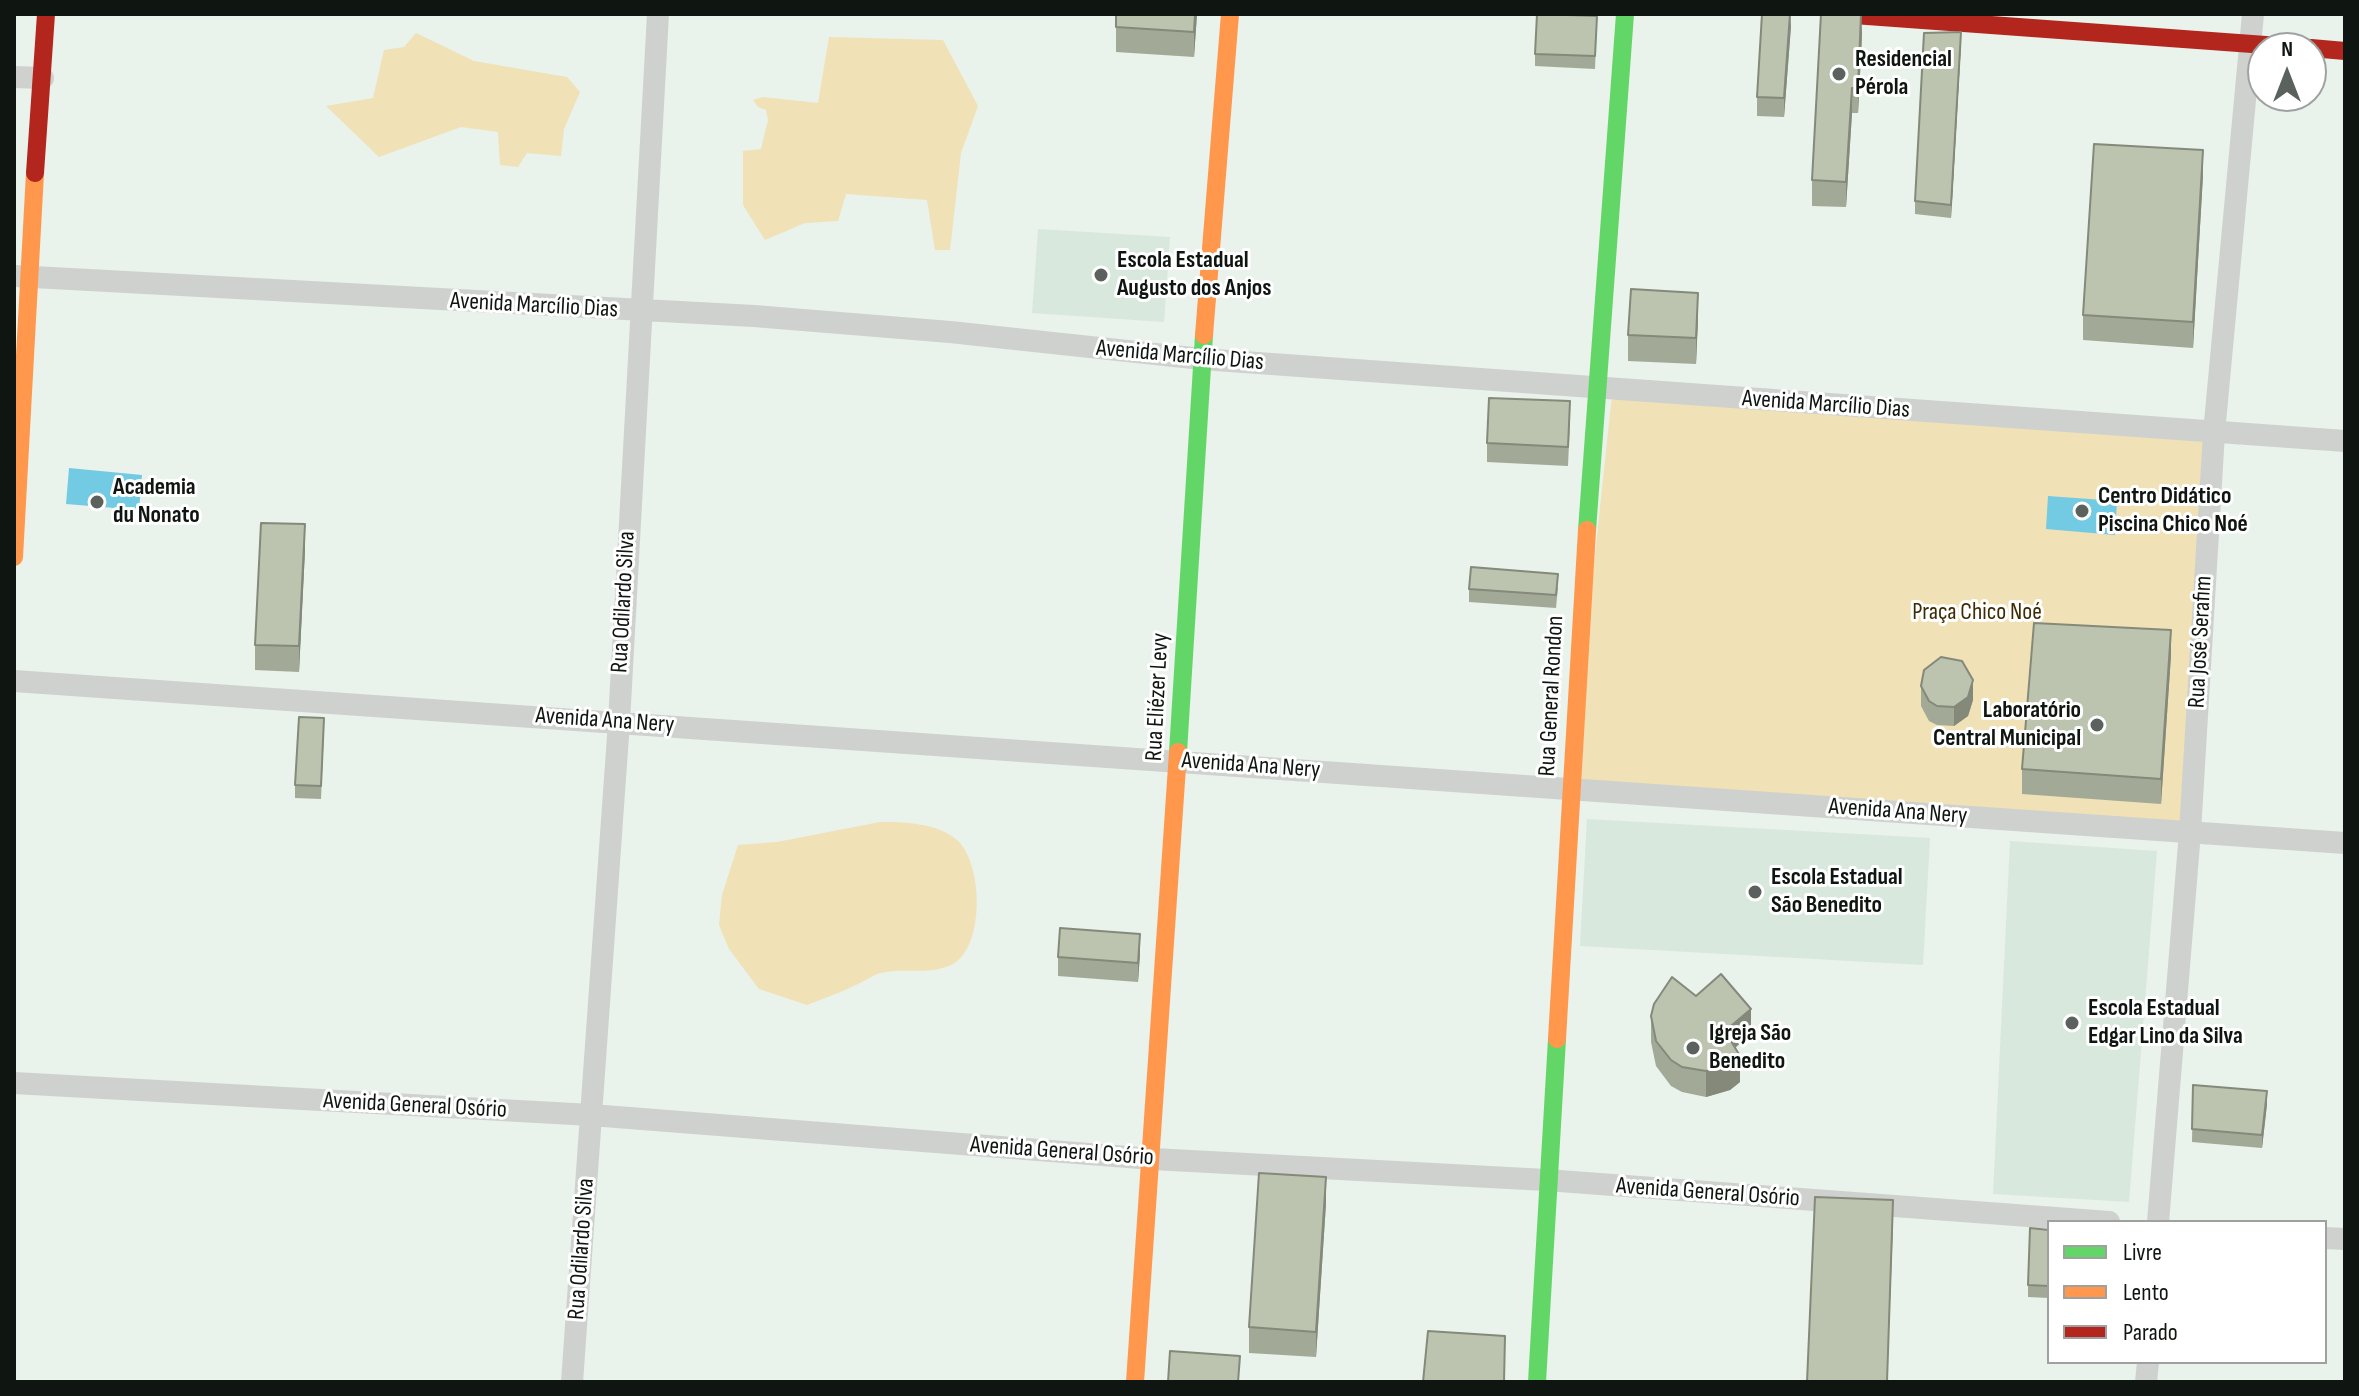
<!DOCTYPE html>
<meta charset="utf-8">
<style>
body{margin:0}
#map{position:relative;width:2359px;height:1396px;overflow:hidden;background:#e9f2eb;font-family:"Sofia Sans Condensed",sans-serif}
canvas{display:block}
.frame{position:absolute;inset:0;border:16px solid #0f1511;pointer-events:none}
.legend{position:absolute;left:2047px;top:1220px;width:280px;height:144px;box-sizing:border-box;background:#fff;border:2px solid #9fa1a0;margin:0;padding:10px 14px;list-style:none;font-size:24px;color:#0f1511}
.legend li{display:flex;align-items:center;gap:16px;height:40px}
.legend b{width:40px;border:2px solid #9fa1a0}
.north{position:absolute;left:2247px;top:32px;width:80px;height:80px;box-sizing:border-box;background:#fff;border:2px solid #9fa1a0;border-radius:50%;rotate:0deg;font-size:22px;font-weight:700;line-height:32px;text-align:center;color:#0f1511}
.north::after{content:'';display:block;margin:auto;width:28px;height:36px;background:#5b625d;clip-path:polygon(50% 0,100% 100%,50% 72%,0 100%)}
</style>
<div id="map">
<canvas width="2359" height="1396"></canvas>
<div class="frame"></div>
<ul class="legend">
<li><b style="height:10px;background:#63d668"></b>Livre</li>
<li><b style="height:10px;background:#ff974d"></b>Lento</li>
<li><b style="height:10px;background:#b3261e"></b>Parado</li>
</ul>
<div class="north">N</div>
</div>
<script>
const c = document.querySelector('canvas').getContext('2d');
c.lineJoin = 'round';
function fill(path, color) {
  c.fillStyle = color;
  c.fill(path, 'evenodd');
}
function strokePath(path, color, width, dash) {
  c.strokeStyle = color;
  c.lineWidth = width;
  c.lineCap = dash ? 'butt' : 'round';
  c.setLineDash(dash || []);
  c.stroke(path);
}
function label(font, color, halo, rows, align = 'center') {
  c.font = font + ' "Sofia Sans Condensed",sans-serif';
  c.lineWidth = 6;
  c.setLineDash([]);
  c.textBaseline = 'middle';
  c.strokeStyle = halo;
  c.fillStyle = color;
  for (const [text, x, y, turn = 0] of rows) {
    c.save();
    c.translate(x, y);
    c.rotate((+turn || 0) * Math.PI / 180);
    c.textAlign = isNaN(turn) ? turn : align;
    if (halo) c.strokeText(text, 0, 0);
    c.fillText(text, 0, 0);
    c.restore();
  }
}
fill(new Path2D(`
 M 1038,229 L 1170,237 L 1164,322 L 1032,313 Z
 M 1587,819 L 1930,838 L 1923,965 L 1580,946 Z
 M 2010,841 L 2157,851 L 2129,1202 L 1993,1194 Z`), '#d8e8dd');
fill(new Path2D(`
 M 416,33 L 474,61 L 567,77 L 580,92 L 564,129 L 561,156 L 527,153 L 518,167 L 500,165 L 498,132 L 461,127 L 379,157 L 326,106 L 373,98 L 384,50 L 404,47 Z
 M 829,37 L 943,40 L 978,106 L 961,153 L 950,250 L 935,250 L 927,200 L 846,194 L 838,221 L 805,223 L 765,240 L 743,205 L 743,151 L 761,149 L 768,120 L 766,110 L 758,107 L 753,100 L 763,97 L 818,103 Z
 M 1613,386 L 2223,424 L 2190,832 L 1570,789 Z
 M 880,822 C 905,822 937,823 957,840 C 983,863 985,946 953,964 C 930,976 904,967 880,973 C 873,975 865,981 858,984 C 842,992 824,998 807,1005 L 759,989 L 729,949 L 719,925 L 722,895 L 738,845 L 777,842 Z`), '#f0e1b6');
fill(new Path2D(`
 M 69,468 L 142,475 L 139,510 L 66,504 Z
 M 2048,496 L 2117,501 L 2115,535 L 2046,529 Z`), '#73cae3');
strokePath(new Path2D(`
 M 14,77 L 43,78
 M 15,276 L 754,316 L 950,332 L 1202,359 L 2345,441
 M 14,681 L 2345,843
 M 14,1083 L 591,1115 L 1153,1159 L 1546,1180 L 2109,1222
 M 2158,1222 L 2190,832 L 2214,433 L 2253,14
 M 2325,1238 L 2345,1239
 M 572,1382 L 619,722 L 658,14
 M 2146,1382 L 2148,1362`), '#cfd1cf', 22);
strokePath(new Path2D(`
 M 1587,530 L 1625,14
 M 1178,752 L 1204,335
 M 1537,1382 L 1557,1039`), '#63d668', 18);
strokePath(new Path2D(`
 M 1204,335 L 1230,14
 M 14,557 L 35,173
 M 1557,1039 L 1587,530
 M 1135,1382 L 1178,752`), '#ff974d', 18);
strokePath(new Path2D(`
 M 1840,14 L 2307,48
 M 2311,48 L 2345,51
 M 35,173 L 46,14`), '#b3261e', 18);
fill(new Path2D(`
 M 1116,14 L 1197,14 L 1194,57 L 1116,52 Z
 M 1597,16 L 1595,69 L 1535,66 L 1535,54 Z
 M 1791,26 L 1784,117 L 1757,116 L 1757,97 Z
 M 1862,35 L 1858,113 L 1852,113 L 1846,207 L 1812,206 L 1812,180 Z
 M 1961,44 L 1951,218 L 1915,214 L 1915,201 Z
 M 2203,175 L 2193,348 L 2083,340 L 2083,315 Z
 M 1698,318 L 1696,364 L 1628,361 L 1628,335 Z
 M 1570,420 L 1568,466 L 1487,462 L 1487,443 Z
 M 305,550 L 299,672 L 255,670 L 255,645 Z
 M 1558,587 L 1556,608 L 1469,602 L 1469,589 Z
 M 2171,655 L 2161,804 L 2022,794 L 2022,769 Z
 M 1921,686 L 1973,700 L 1968,716 L 1954,726 L 1937,725 L 1929,721 L 1921,706 Z
 M 324,731 L 321,799 L 295,798 L 295,785 Z
 M 1140,953 L 1138,982 L 1058,976 L 1058,957 Z
 M 1696,996 L 1751,1034 L 1735,1048 L 1740,1082 L 1730,1090 L 1706,1097 L 1682,1092 L 1671,1086 L 1656,1066 L 1651,1042 L 1651,1016 Z
 M 2193,1085 L 2267,1104 L 2262,1148 L 2192,1142 Z
 M 1326,1203 L 1316,1357 L 1249,1353 L 1249,1327 Z
 M 2049,1230 L 2049,1298 L 2028,1297 L 2028,1285 Z`), '#a2a996');
fill(new Path2D(`
 M 1195,14 L 1197,14 L 1194,57 L 1194,32 Z
 M 1791,14 L 1791,26 L 1784,117 L 1784,98 Z
 M 1862,14 L 1862,35 L 1858,113 L 1858,88 Z
 M 1961,32 L 1961,44 L 1951,218 L 1951,205 Z
 M 1852,88 L 1852,113 L 1846,207 L 1846,182 Z
 M 2203,150 L 2203,175 L 2193,348 L 2193,322 Z
 M 1698,293 L 1698,318 L 1696,364 L 1696,338 Z
 M 305,524 L 305,550 L 299,672 L 299,646 Z
 M 2171,630 L 2171,655 L 2161,804 L 2161,779 Z
 M 1973,680 L 1973,700 L 1968,716 L 1954,726 L 1954,707 Z
 M 1140,934 L 1140,953 L 1138,982 L 1138,963 Z
 M 1751,1009 L 1751,1034 L 1725,1056 L 1725,1031 Z
 M 1740,1056 L 1740,1082 L 1730,1090 L 1706,1097 L 1706,1071 Z
 M 2267,1091 L 2267,1104 L 2262,1148 L 2262,1135 Z
 M 1326,1177 L 1326,1203 L 1316,1357 L 1316,1332 Z
 M 1893,1200 L 1893,1225 L 1887,1382 Z`), '#84897a');
const building = new Path2D(`
 M 1116,14 L 1195,14 L 1194,32 L 1116,27 Z
 M 1537,14 L 1597,16 L 1595,56 L 1535,54 Z
 M 1762,14 L 1790,14 L 1784,98 L 1757,97 Z
 M 1821,14 L 1861,14 L 1858,88 L 1852,88 L 1846,182 L 1812,180 Z
 M 1961,32 L 1951,205 L 1915,201 L 1924,33 Z
 M 2094,144 L 2203,150 L 2193,322 L 2083,315 Z
 M 1631,289 L 1698,293 L 1696,338 L 1628,335 Z
 M 1489,398 L 1570,401 L 1568,447 L 1487,443 Z
 M 261,523 L 305,524 L 299,646 L 255,645 Z
 M 1471,567 L 1558,574 L 1556,595 L 1469,589 Z
 M 2034,623 L 2171,630 L 2161,779 L 2022,769 Z
 M 1941,657 L 1962,661 L 1973,680 L 1968,697 L 1954,707 L 1937,706 L 1929,701 L 1921,686 L 1924,670 Z
 M 299,717 L 324,718 L 321,786 L 295,785 Z
 M 1060,928 L 1140,934 L 1138,963 L 1058,957 Z
 M 1721,974 L 1751,1009 L 1725,1031 L 1740,1056 L 1730,1064 L 1706,1071 L 1682,1067 L 1671,1060 L 1656,1041 L 1651,1016 L 1654,1004 L 1672,977 L 1696,996 Z
 M 2193,1085 L 2267,1091 L 2262,1135 L 2192,1129 Z
 M 1259,1173 L 1326,1177 L 1316,1332 L 1249,1327 Z
 M 1815,1197 L 1893,1200 L 1887,1382 L 1807,1382 Z
 M 2030,1228 L 2049,1230 L 2049,1286 L 2028,1285 Z
 M 1428,1331 L 1505,1336 L 1504,1382 L 1423,1382 Z
 M 1170,1351 L 1240,1356 L 1238,1382 L 1168,1382 Z`);
fill(building, '#bcc4af');
strokePath(building, '#84897a', 2);
for (const [x, y, r, color] of [
 [1839,74,8,"#5b625d"],
 [1101,275,8,"#5b625d"],
 [97,502,8,"#5b625d"],
 [2082,511,8,"#5b625d"],
 [2097,725,8,"#5b625d"],
 [1755,892,8,"#5b625d"],
 [2072,1023,8,"#5b625d"],
 [1693,1048,8,"#5b625d"]
]) {
  const dot = new Path2D();
  dot.arc(x, y, r, 0, 2 * Math.PI);
  c.fillStyle = color;
  c.fill(dot);
  strokePath(dot, '#fff', 3);
}
label('bold 24px', '#0f1511', '#fff', [
 ["Residencial",1855,60],
 ["Pérola",1855,88],
 ["Escola Estadual",1117,261],
 ["Augusto dos Anjos",1117,289],
 ["Academia",113,488],
 ["du Nonato",113,516],
 ["Centro Didático",2098,497],
 ["Piscina Chico Noé",2098,525],
 ["Laboratório",2081,711,"right"],
 ["Central Municipal",2081,739,"right"],
 ["Escola Estadual",1771,878],
 ["São Benedito",1771,906],
 ["Escola Estadual",2088,1009],
 ["Edgar Lino da Silva",2088,1037],
 ["Igreja São",1709,1034],
 ["Benedito",1709,1062]
], 'left');
label('24px', '#0f1511', '#fff', [
 ["Avenida Marcílio Dias",534,306,3],
 ["Avenida Marcílio Dias",1180,356,5],
 ["Avenida Marcílio Dias",1826,405,4],
 ["Rua Odilardo Silva",624,602,-87],
 ["Rua José Serafim",2201,642,-87],
 ["Rua General Rondon",1552,696,-87],
 ["Rua Eliézer Levy",1158,697,-87],
 ["Avenida Ana Nery",605,721,4],
 ["Avenida Ana Nery",1251,766,4],
 ["Avenida Ana Nery",1898,812,4],
 ["Avenida General Osório",415,1106,3],
 ["Avenida General Osório",1062,1152,4],
 ["Avenida General Osório",1708,1193,4],
 ["Rua Odilardo Silva",582,1249,-86]
]);
label('24px', '#3c2b03', '#fff', [
 ["Praça Chico Noé",1977,613]
]);
</script>
